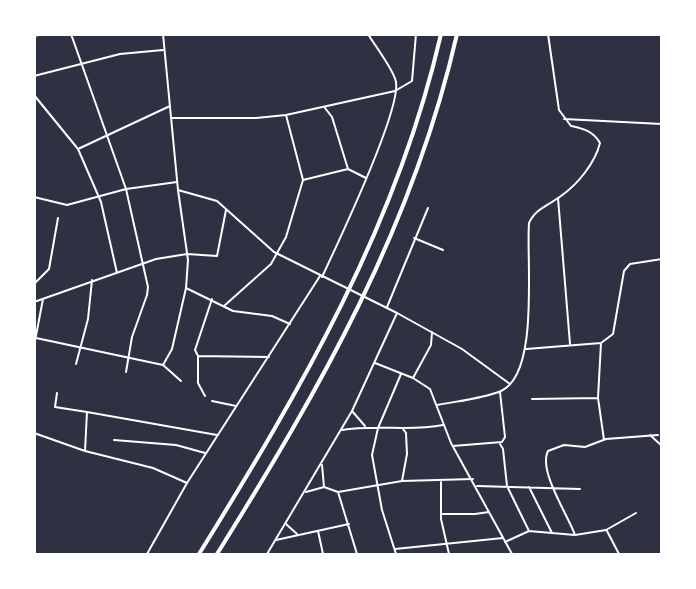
<!DOCTYPE html>
<style>
body{margin:0}
#map{position:relative;width:696px;height:589px;overflow:hidden;background:#2d3142;font-family:Barlow,sans-serif}
canvas{display:block}
.frame{position:absolute;inset:0;border:36px solid #fff;pointer-events:none}
</style>
<div id="map">
<canvas width="696" height="589"></canvas>
<div class="frame"></div>
</div>
<script>
const c = document.querySelector('canvas').getContext('2d');
c.lineJoin = 'round';
function strokePath(path, color, width, dash) {
  c.strokeStyle = color;
  c.lineWidth = width;
  c.lineCap = dash ? 'butt' : 'round';
  c.setLineDash(dash || []);
  c.stroke(path);
}
strokePath(new Path2D(`
 M 71,34 L 126,189 L 148,287 L 147,295 L 132,337 L 126,372
 M 34,36 L 43,34
 M 34,76 L 120,54 L 163,50
 M 34,95 L 78,149 L 101,202 L 117,273
 M 325,108 L 332,117 L 348,169
 M 172,118 L 256,118 L 286,115 L 395,91 L 412,81 L 416,34
 M 78,149 L 170,106
 M 303,180 L 348,169 L 366,178
 M 34,197 L 67,205 L 126,189 L 177,182
 M 558,198 L 570,344
 M 414,238 L 443,250
 M 322,277 C 337,245 401,111 396,82 C 394,70 375,46 368,34
 M 34,284 L 49,269 L 58,218
 M 34,302 L 156,259 L 187,254 L 217,256 L 226,210
 M 224,306 L 271,264 L 286,237 L 303,180 L 286,115
 M 387,307 L 428,208
 M 397,313 L 462,349 L 510,384
 M 36,338 L 163,365 L 181,381
 M 34,346 L 43,299
 M 526,349 L 601,343 L 613,334 L 624,271 L 630,264 L 662,259
 M 198,356 L 269,357
 M 76,364 L 88,319 L 92,280
 M 163,365 L 172,349 L 186,288
 M 413,378 L 431,345 L 432,332
 M 57,393 L 55,407 L 87,412
 M 205,396 L 198,383 L 198,356 L 195,350 L 212,299
 M 598,398 L 604,440
 M 532,399 L 598,398 L 601,343
 M 212,401 L 236,406
 M 352,411 L 365,426
 M 342,430 C 376,424 409,432 443,425
 M 34,433 L 85,451 L 153,468 L 187,483
 M 650,435 L 662,446
 M 114,440 L 176,445 L 205,453
 M 500,444 L 503,449 L 507,486 L 529,531
 M 453,446 L 502,442 L 505,437 L 500,392
 M 85,451 L 87,412 L 217,435
 M 322,465 L 324,487
 M 402,481 L 407,454 L 406,433 L 403,429
 M 441,482 L 441,519 L 449,554
 M 477,486 L 580,489
 M 529,487 L 552,533
 M 306,492 L 324,487 L 338,492 L 402,481 L 473,479
 M 338,492 L 357,554
 M 441,514 L 475,514 L 489,512
 M 286,524 L 297,534
 M 318,531 L 323,554
 M 607,531 L 619,554
 M 575,535 C 568,515 538,471 548,451 L 564,445 L 585,447 L 606,439 L 658,435
 M 276,540 L 349,524
 M 505,542 L 529,531 L 575,535 L 606,530 L 636,513
 M 395,549 L 503,538
 M 147,554 L 187,483 L 320,276
 M 396,554 L 382,510 L 372,455 L 378,428 L 401,374`), '#fff', 2);
strokePath(new Path2D(`
 M 163,34 L 178,190 L 188,260 L 186,288 L 233,311 L 272,316 L 290,324
 M 564,119 L 662,124
 M 178,190 L 217,201 L 274,252 L 397,313 L 352,411 L 267,554
 M 375,363 L 413,378 L 430,389 L 451,443 L 512,554
 M 437,405 C 457,401 482,399 501,391 C 540,374 526,259 529,223 C 535,209 549,205 561,196 C 578,184 595,163 600,143 C 593,131 584,129 571,126 L 559,110 L 548,34`), '#fff', 2);
strokePath(new Path2D(`
 M 199,554 C 301,389 397,226 441,34
 M 217,554 C 320,389 413,227 457,34`), '#fff', 4);
</script>
